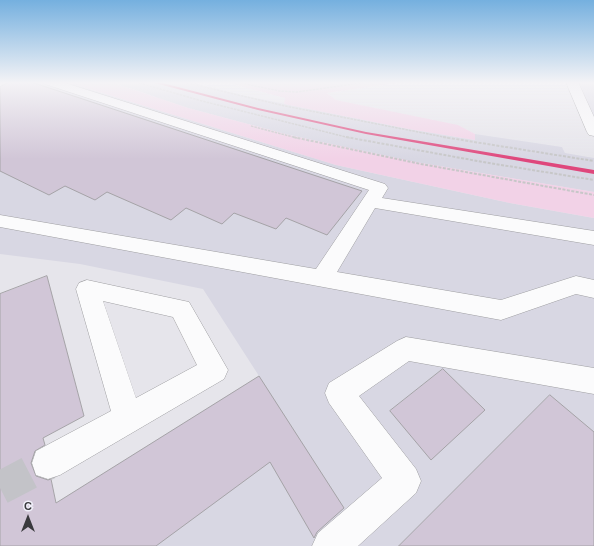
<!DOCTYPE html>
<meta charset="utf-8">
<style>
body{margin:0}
#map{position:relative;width:594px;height:546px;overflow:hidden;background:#e6e5eb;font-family:Helvetica,sans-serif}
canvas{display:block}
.north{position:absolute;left:8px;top:498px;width:40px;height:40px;-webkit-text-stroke:3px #f1f0fa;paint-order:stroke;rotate:0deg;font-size:11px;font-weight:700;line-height:16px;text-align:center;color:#39393d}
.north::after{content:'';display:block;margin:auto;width:14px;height:18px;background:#39393d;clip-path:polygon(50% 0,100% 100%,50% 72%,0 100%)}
</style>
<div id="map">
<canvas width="594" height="546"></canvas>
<div class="north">С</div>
</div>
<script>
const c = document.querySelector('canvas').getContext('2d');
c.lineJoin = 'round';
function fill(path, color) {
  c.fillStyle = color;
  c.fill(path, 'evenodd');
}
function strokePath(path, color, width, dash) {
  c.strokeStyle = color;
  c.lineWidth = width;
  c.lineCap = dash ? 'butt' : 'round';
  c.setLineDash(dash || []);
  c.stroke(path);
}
fill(new Path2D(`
 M 0,82 L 67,82 L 336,165 L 510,203 L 594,218 L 594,546 L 0,546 L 56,503 L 259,376 L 203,289 L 80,264 L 0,254 Z
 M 111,82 L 191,82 L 246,96 L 409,129 L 475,140 L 475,134 L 562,147 L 565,153 L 594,158 L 594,192 L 415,162 L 289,135 L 188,108 Z
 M 577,82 L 594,82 L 594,117 Z`), '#d8d7e3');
fill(new Path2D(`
 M 67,82 L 111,82 L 188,108 L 289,135 L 415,162 L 594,192 L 594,218 L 510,203 L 336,165 Z
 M 225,82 L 404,82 L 327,93 L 336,100 L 458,125 L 475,134 L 475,140 L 409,129 L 284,104 L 285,98 Z`), '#f2d2e7');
const building = new Path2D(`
 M 10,82 L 31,82 L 362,191 L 327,235 L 286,218 L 276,229 L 234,213 L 222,224 L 186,208 L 171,220 L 107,192 L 95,200 L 65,186 L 49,195 L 0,171 L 0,87 Z
 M 47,276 L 84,416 L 43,438 L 45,445 L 35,451 L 31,463 L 36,476 L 48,480 L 51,479 L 56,503 L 259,376 L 344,508 L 317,532 L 314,538 L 270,462 L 156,546 L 0,546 L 0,294 Z
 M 443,369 L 485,410 L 431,460 L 390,411 Z
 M 550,395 L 594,432 L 594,546 L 399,546 Z`);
fill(building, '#d1c6d7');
strokePath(building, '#a5a3a7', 1);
strokePath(new Path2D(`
 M 0,488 L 48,463`), '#c3c3c8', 33, [33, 16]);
const minor = new Path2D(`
 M 0,82 L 8,82 L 0,86 Z
 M 44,82 L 62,82 L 385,184 L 388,188 L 382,198 L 594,231 L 594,245 L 375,208 L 337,272 L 501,300 L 576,276 L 594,280 L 594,298 L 576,294 L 501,320 L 0,227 L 0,215 L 316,269 L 369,190 L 45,84 Z
 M 566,82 L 578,82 L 594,117 L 594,136 L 589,135 L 587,132 Z
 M 87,280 L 189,302 L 228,370 L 224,379 L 60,475 L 48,479 L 36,475 L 32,463 L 36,451 L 111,411 L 76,289 L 79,283 ZM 103,301 L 173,317 L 197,365 L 136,398 Z
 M 406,337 L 594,368 L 594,394 L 409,361 L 359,396 L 416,469 L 421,481 L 416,493 L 358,546 L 312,546 L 318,533 L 382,478 L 329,403 L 325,393 L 329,383 L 397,341 Z`);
strokePath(minor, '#9f9fa2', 1);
strokePath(new Path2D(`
 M 136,82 L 202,101 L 350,138
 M 183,82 L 285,106 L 449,138
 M 237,82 L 279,91 L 297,92 L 367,82
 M 251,126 L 297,138`), '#c7c7c8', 1.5, [2.5, 1]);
strokePath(new Path2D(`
 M 293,137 L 421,164 L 594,195
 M 346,137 L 483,162 L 594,180
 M 443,137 L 594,161`), '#c7c7c8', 2, [3, 1.5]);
fill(minor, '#fbfbfc');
fill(new Path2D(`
 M 159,82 L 258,108 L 366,132 L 594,170 L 594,174 L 366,134 L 258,110 L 151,82 Z`), '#df477c');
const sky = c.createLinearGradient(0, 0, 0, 159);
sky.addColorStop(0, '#75b0df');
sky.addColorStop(0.52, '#f4f3f6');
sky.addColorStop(1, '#f4f3f600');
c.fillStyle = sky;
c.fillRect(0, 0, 594, 159);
</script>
